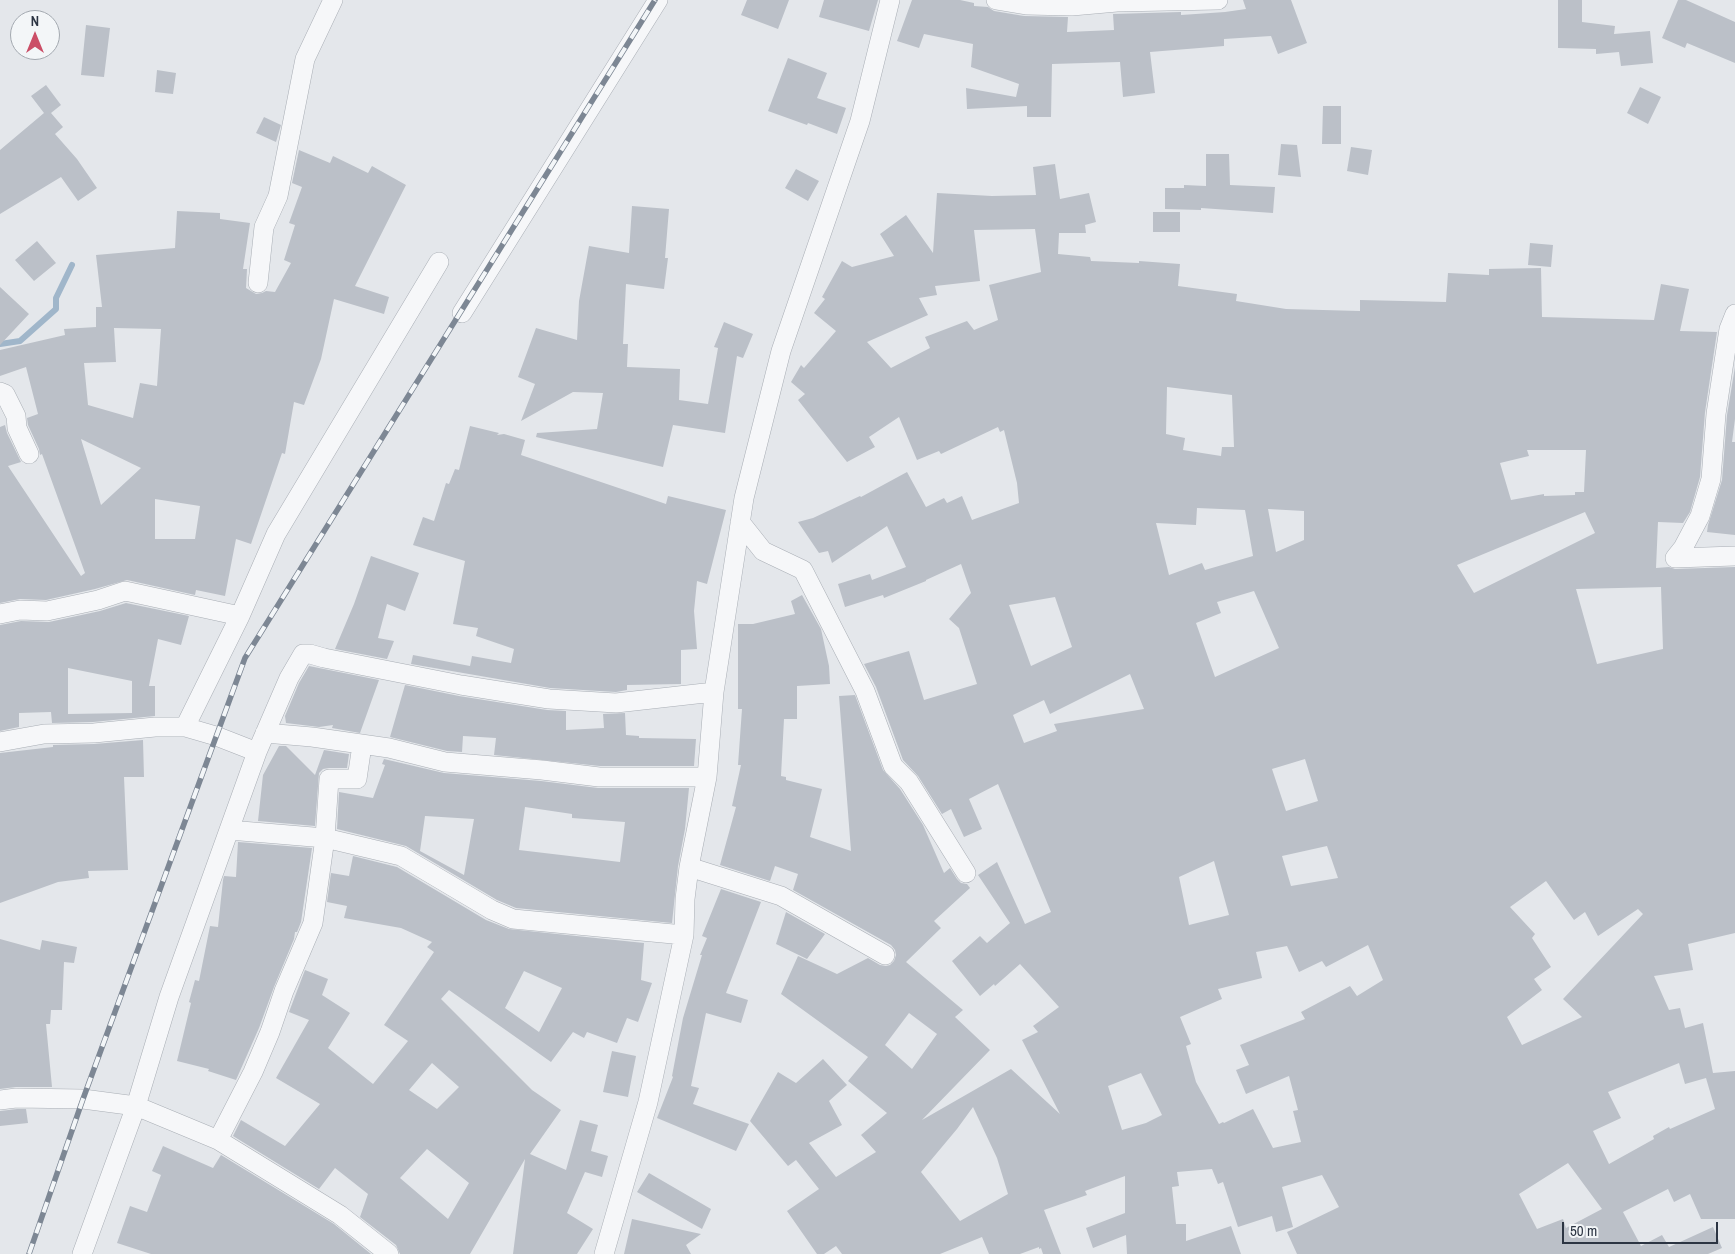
<!DOCTYPE html>
<style>
body{margin:0}
#map{position:relative;width:1735px;height:1254px;overflow:hidden;background:#e4e7eb;font-family:"Archivo Narrow",sans-serif}
canvas{display:block}
.north{position:absolute;left:10px;top:10px;width:50px;height:50px;box-sizing:border-box;background:#f3f6f8;border:1px solid #a3a9b0;border-radius:50%;rotate:0deg;font-size:14px;font-weight:700;line-height:20px;text-align:center;color:#2c3543}
.north::after{content:'';display:block;margin:auto;width:18px;height:22px;background:#cb4e67;clip-path:polygon(50% 0,100% 100%,50% 72%,0 100%)}
.scale{position:absolute;left:1562px;top:1222px;width:156px;height:22px;box-sizing:border-box;border:2px solid #2c3543;border-top:0;padding-left:6px;font-size:15px;line-height:18px;white-space:nowrap;color:#2c3543;-webkit-text-stroke:4px #f3f6f8;paint-order:stroke}
</style>
<div id="map">
<canvas width="1735" height="1254"></canvas>
<div class="north">N</div>
<div class="scale">50 m</div>
</div>
<script>
const c = document.querySelector('canvas').getContext('2d');
c.lineJoin = 'round';
function toPath(rows) {
  const path = new Path2D();
  for (const r of rows) {
    path.moveTo(r[0], r[1]);
    for (let i = 2; i < r.length; i += 2) path.lineTo(r[i], r[i + 1]);
  }
  return path;
}
function trace(path, color, width, dash) {
  c.strokeStyle = color;
  c.lineWidth = width;
  c.lineCap = dash ? 'butt' : 'round';
  c.setLineDash(dash || []);
  c.stroke(path);
}
function fillPath(path, color) {
  c.fillStyle = color;
  c.fill(path, 'evenodd');
}
const stream = toPath([
 [0,344,20,341,56,309,56,298,72,265]
]);
const building = toPath([
 [747,0,789,0,778,29,741,15],
 [824,0,878,0,869,31,819,17],
 [912,0,960,0,974,3,974,6,988,7,994,11,1024,16,1068,17,1067,32,1114,30,1113,14,1181,12,1181,15,1225,12,1246,9,1243,0,1291,0,1307,43,1278,54,1271,36,1224,39,1224,46,1150,52,1155,93,1123,97,1120,62,1052,64,1051,117,1027,117,1027,106,967,109,966,88,1016,97,1019,84,971,67,973,44,924,34,919,48,897,41],
 [1558,0,1582,0,1582,22,1615,26,1614,34,1650,31,1653,63,1621,66,1619,52,1596,54,1596,49,1558,48],
 [1678,0,1686,0,1735,22,1735,63,1687,43,1685,48,1662,38],
 [86,25,110,28,104,77,81,75],
 [788,58,827,73,817,98,846,108,837,134,808,123,807,125,768,111],
 [157,70,176,73,173,94,155,92],
 [46,85,61,105,51,113,63,127,55,134,77,159,97,188,78,201,61,177,0,214,0,150,44,113,31,96],
 [1640,87,1661,97,1648,124,1627,113],
 [1323,106,1341,106,1341,144,1322,144],
 [264,117,281,125,276,142,256,133],
 [1281,144,1297,145,1301,177,1278,175],
 [1351,147,1372,150,1368,175,1347,171],
 [299,150,330,163,333,156,368,173,372,166,406,185,355,286,389,297,384,314,334,299,321,359,304,405,294,402,285,454,282,453,251,544,236,539,225,596,196,590,195,595,127,580,95,589,46,600,20,599,0,603,0,427,5,425,7,433,21,462,8,466,81,576,85,573,42,454,40,455,39,449,28,425,27,418,38,414,26,367,0,376,0,350,65,335,64,329,96,327,96,307,102,307,96,255,175,248,177,211,220,213,220,219,250,223,243,269,247,269,246,288,256,294,262,293,266,291,275,292,291,263,284,260,295,225,289,223,302,187,292,183],
 [114,328,161,329,157,386,140,383,133,418,88,405,84,363,116,362],
 [81,439,141,468,101,505],
 [155,499,200,506,195,539,155,539],
 [1206,154,1229,154,1230,185,1275,187,1273,213,1201,208,1201,210,1165,209,1165,188,1184,188,1184,185,1206,186],
 [1055,164,1060,199,1089,193,1096,222,1085,225,1086,233,1059,233,1058,254,1090,257,1091,261,1139,263,1139,261,1180,264,1178,286,1237,294,1236,301,1286,309,1360,311,1360,300,1446,302,1448,273,1489,275,1489,269,1541,268,1542,317,1654,320,1661,284,1689,289,1680,331,1717,332,1705,412,1700,477,1690,512,1683,523,1658,522,1656,568,1669,567,1675,569,1735,567,1735,933,1688,944,1693,970,1654,976,1669,1010,1680,1008,1685,1028,1703,1023,1713,1073,1735,1071,1735,1219,1701,1219,1690,1194,1674,1202,1668,1189,1623,1212,1641,1246,1662,1235,1669,1247,1713,1227,1722,1248,1708,1254,1297,1254,1287,1232,1339,1207,1322,1175,1282,1187,1293,1227,1276,1232,1272,1216,1238,1227,1223,1182,1218,1184,1212,1169,1177,1172,1179,1186,1172,1187,1176,1224,1186,1224,1186,1241,1231,1226,1241,1254,1127,1254,1126,1235,1093,1248,1086,1228,1125,1213,1125,1176,1085,1191,1087,1195,1044,1210,1061,1254,1043,1254,1041,1248,1039,1249,1039,1247,1020,1254,989,1254,982,1237,940,1254,842,1254,836,1246,824,1254,817,1254,787,1211,819,1189,796,1160,788,1166,750,1121,778,1072,796,1083,823,1059,847,1085,829,1101,842,1125,809,1143,836,1177,876,1152,861,1135,887,1113,848,1081,868,1057,781,994,798,956,837,974,868,958,880,965,886,966,890,965,894,961,896,955,895,950,891,945,793,890,798,874,775,866,770,881,720,865,736,807,732,806,741,765,738,765,742,709,738,709,738,624,753,624,795,614,791,601,802,595,821,629,829,666,830,684,797,686,797,719,784,719,781,776,786,777,786,780,822,789,810,837,851,851,839,696,855,695,883,770,900,789,923,825,944,873,950,868,957,879,961,883,967,884,970,888,934,921,941,928,906,962,963,1010,955,1017,990,1050,922,1120,1011,1069,1060,1114,1022,1040,1038,1032,1033,1026,1059,1007,1020,964,995,986,994,984,980,996,952,961,980,936,987,943,1010,923,978,875,997,862,1025,924,1051,912,998,784,969,799,982,829,964,837,951,809,942,814,918,776,903,760,876,687,864,664,909,651,924,700,977,684,959,628,949,619,971,593,961,564,926,580,926,581,884,598,883,595,845,607,838,584,870,574,872,580,906,567,887,526,832,563,828,551,819,553,798,522,813,518,860,496,861,497,907,472,926,507,944,498,947,503,962,496,972,520,1019,503,1017,483,1004,430,1000,432,998,427,941,454,939,451,917,460,899,417,869,437,875,447,847,462,798,400,805,394,791,382,801,365,804,368,836,331,814,313,825,299,822,297,842,261,852,267,894,256,880,234,906,215,933,253,937,193,992,196,1036,195,1033,167],
 [1035,229,1041,272,989,285,998,320,974,330,967,321,925,337,930,348,891,368,867,342,928,315,919,298,937,295,935,286,980,281,974,230],
 [1167,387,1232,395,1234,447,1222,447,1221,456,1183,450,1185,438,1166,434],
 [1527,450,1586,450,1584,492,1575,492,1575,495,1544,496,1544,494,1511,500,1500,463,1529,456],
 [1197,508,1245,510,1253,556,1205,570,1202,563,1169,575,1156,523,1196,525],
 [1268,509,1304,511,1304,540,1276,552],
 [1585,512,1595,533,1474,593,1457,565],
 [1661,587,1663,649,1597,664,1576,589],
 [1254,591,1279,648,1215,677,1196,623,1221,613,1217,602],
 [1055,597,1072,647,1031,666,1009,605],
 [1130,674,1144,709,1054,724,1057,731,1024,743,1013,715,1044,700,1050,714],
 [1305,759,1318,801,1286,811,1272,769],
 [1327,846,1338,878,1291,886,1282,856],
 [1214,861,1229,915,1189,925,1179,877],
 [1546,881,1574,920,1585,912,1598,936,1638,909,1643,914,1563,999,1582,1017,1522,1045,1507,1017,1542,990,1534,979,1551,967,1532,938,1535,934,1510,907],
 [1368,945,1383,980,1357,996,1350,986,1301,1012,1305,1019,1240,1045,1249,1065,1236,1070,1246,1094,1289,1076,1298,1110,1293,1111,1301,1142,1273,1148,1253,1109,1224,1123,1223,1122,1219,1124,1196,1082,1186,1046,1191,1044,1180,1017,1222,999,1218,989,1262,978,1256,952,1287,946,1299,972,1322,961,1326,967],
 [909,1013,937,1034,912,1069,885,1045],
 [1679,1063,1685,1084,1706,1078,1715,1109,1670,1129,1669,1127,1653,1136,1654,1139,1609,1164,1593,1131,1621,1118,1608,1092],
 [1141,1073,1162,1115,1146,1123,1122,1130,1108,1086],
 [973,1107,997,1158,1008,1194,960,1221,921,1172,957,1129],
 [1568,1163,1602,1209,1566,1228,1563,1219,1537,1229,1519,1194],
 [796,169,819,181,808,201,785,188],
 [632,206,669,209,665,258,668,258,664,289,626,284,623,344,628,344,627,367,680,369,679,400,708,404,718,348,714,347,724,322,753,334,743,358,737,356,725,433,673,425,663,467,536,437,537,433,597,429,603,393,573,392,521,421,535,384,518,377,536,328,577,340,579,301,589,246,629,253],
 [1153,212,1180,212,1180,232,1153,232],
 [37,241,56,263,34,281,15,260],
 [1530,243,1553,245,1551,267,1528,265],
 [0,287,29,314,0,345],
 [1735,367,1735,419,1732,442,1735,442,1735,535,1707,532,1708,525,1722,480,1727,415],
 [470,426,499,433,497,435,504,434,525,440,521,455,666,504,668,496,726,510,707,584,697,581,694,611,697,649,681,650,681,684,627,685,627,690,616,692,550,688,411,664,413,655,470,666,472,656,511,663,514,649,476,636,478,628,453,624,465,561,413,545,423,517,434,521,446,483,449,484,455,469,459,470],
 [371,556,419,573,405,611,387,604,378,638,394,641,387,659,335,649,354,604],
 [126,603,189,616,181,645,158,639,149,686,155,686,155,716,93,722,52,723,51,712,19,713,19,727,0,731,0,625,21,621,49,622,100,611],
 [68,668,132,681,132,713,68,714],
 [309,666,379,680,360,733,332,728,333,725,319,727,286,723,285,716,299,683],
 [405,685,459,696,547,710,566,711,566,730,604,728,603,714,625,713,626,735,639,736,639,738,696,739,694,766,600,766,494,755,496,738,463,736,462,752,447,751,390,737],
 [143,740,144,777,124,777,128,870,88,871,89,878,58,882,0,903,0,753,53,747,53,745,94,744],
 [279,746,286,746,315,775,324,750,349,754,347,768,329,768,323,769,319,773,315,826,258,821,263,775],
 [384,759,444,773,541,781,598,788,689,788,685,829,678,866,672,923,516,908,497,900,406,846,337,829,339,792,373,798,385,765,382,764],
 [525,807,572,814,572,818,625,822,620,862,519,850],
 [425,816,474,819,464,875,420,851],
 [238,842,312,848,301,922,297,932,295,932,294,939,274,987,259,1028,236,1080,208,1071,209,1069,177,1061,191,1003,189,1002,195,980,199,981,210,926,218,927,223,880,224,876,236,877],
 [353,856,397,867,486,920,509,929,644,943,641,980,652,983,638,1022,627,1018,617,1043,587,1032,584,1038,573,1032,551,1062,449,990,441,999,532,1090,561,1110,530,1154,566,1170,580,1120,598,1125,591,1151,608,1156,602,1177,585,1172,567,1213,593,1229,577,1254,513,1254,525,1159,470,1254,400,1254,396,1245,360,1217,368,1194,335,1168,319,1189,233,1136,241,1120,285,1146,320,1104,276,1078,309,1020,289,1012,305,970,328,979,322,995,350,1013,328,1048,373,1084,408,1041,384,1025,434,952,427,947,432,942,401,928,344,918,347,906,327,902,331,873,349,876],
 [524,971,562,988,539,1032,505,1008],
 [432,1063,459,1087,437,1109,409,1090],
 [427,1149,469,1183,448,1219,400,1178],
 [721,889,761,902,726,993,748,1000,741,1023,706,1013,691,1086,699,1088,693,1104,749,1124,736,1151,657,1118,673,1077,672,1076,683,1018,702,955,700,955,707,938,702,936],
 [786,912,825,934,807,959,776,944],
 [0,939,40,950,42,940,77,947,74,963,64,962,62,1010,51,1010,50,1024,46,1024,52,1087,16,1087,0,1089],
 [612,1051,636,1056,628,1097,603,1092],
 [17,1109,26,1109,28,1123,0,1126,0,1111],
 [163,1146,213,1168,221,1155,334,1224,371,1254,151,1254,117,1243,130,1206,147,1212,161,1175,152,1171],
 [649,1173,711,1209,702,1229,637,1192],
 [632,1219,701,1234,686,1245,691,1254,624,1254]
]);
const street = toPath([
 [996,0,1026,5,1072,6,1117,2,1218,0],
 [258,283,264,227,278,196,305,59,333,0],
 [462,313,658,0],
 [0,392,5,394,16,416,17,428,29,454],
 [740,522,763,551,803,570,865,691,893,766,909,782,966,873],
 [1675,558,1683,548,1700,516,1711,479,1716,414,1729,329,1735,314],
 [1675,558,1735,556],
 [0,614,20,610,47,611,98,600,125,591,240,616],
 [185,727,240,616,276,534,439,262],
 [265,733,312,737,389,748,445,762,542,770,599,777,707,777],
 [0,742,44,734,94,733,155,727,185,727,216,736,257,752],
 [229,830,325,838,401,856,492,910,513,919,684,935],
 [689,867,781,896,885,955],
 [0,1100,16,1098,83,1099,136,1106,218,1140,340,1215,389,1254],
 [218,1140,253,1072,270,1032,284,991,313,923,325,838,329,779,357,779,362,745],
 [82,1254,136,1106,169,997,257,752,289,678,303,654,310,654,324,658,461,685,549,699,616,703,714,692],
 [604,1254,648,1102,684,935,685,899,689,867,707,777,714,692,744,498,781,351,860,121,890,0]
]);
const rail = toPath([
 [29,1254,83,1099,245,658,655,0]
]);
trace(stream, '#a0b6ca', 6);
fillPath(building, '#bbc0c8');
trace(street, '#a9aeb5', 20);
trace(street, '#f6f7f9', 19);
trace(rail, '#7d8794', 5.5);
trace(rail, '#f3f6f8', 4, [11]);
</script>
